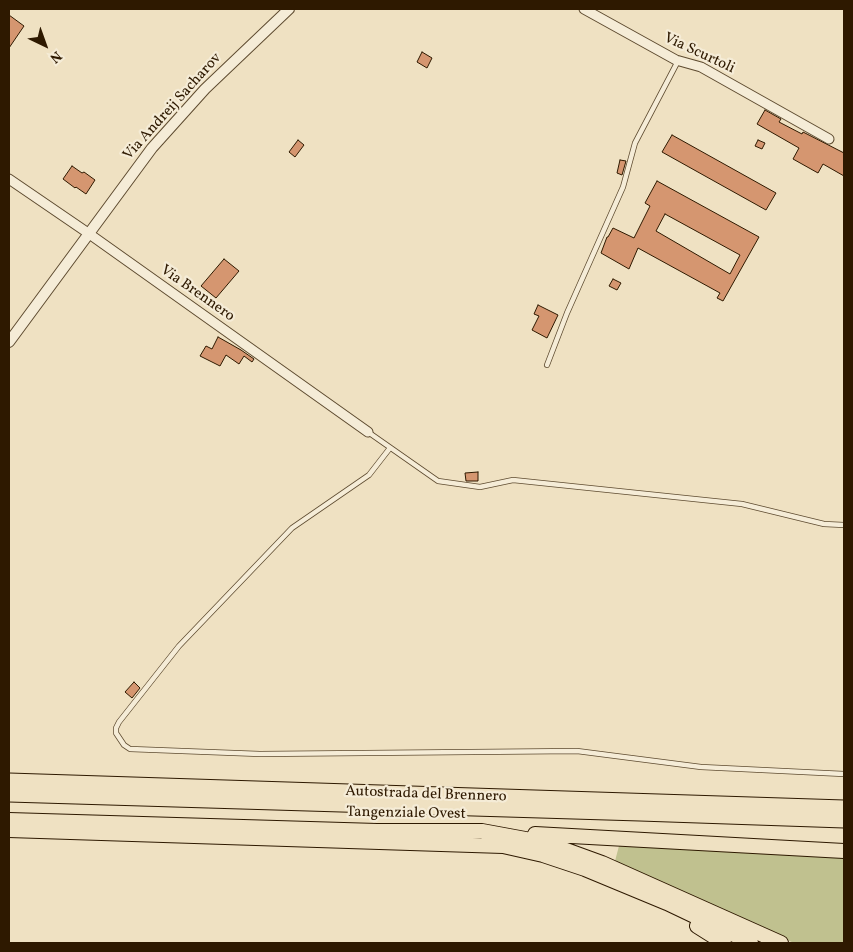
<!DOCTYPE html>
<style>
body{margin:0}
#map{position:relative;width:853px;height:952px;overflow:hidden;background:#efe1c2;font-family:Vollkorn,serif}
canvas{display:block}
.frame{position:absolute;inset:0;border:10px solid #2e1900;pointer-events:none}
.north{position:absolute;left:20px;top:20px;width:50px;height:50px;-webkit-text-stroke:4px #f5ecd7;paint-order:stroke;rotate:138deg;font-size:14px;font-weight:700;line-height:20px;text-align:center;color:#2e1900}
.north::after{content:'';display:block;margin:auto;width:18px;height:22px;background:#2e1900;clip-path:polygon(50% 0,100% 100%,50% 72%,0 100%)}
</style>
<div id="map">
<canvas width="853" height="952"></canvas>
<div class="frame"></div>
<div class="north">N</div>
</div>
<script>
const c = document.querySelector('canvas').getContext('2d');
c.lineJoin = 'round';
function fillPath(path, color) {
  c.fillStyle = color;
  c.fill(path, 'evenodd');
}
function toPath(rows) {
  const path = new Path2D();
  for (const r of rows) {
    path.moveTo(r[0], r[1]);
    for (let i = 2; i < r.length; i += 2) path.lineTo(r[i], r[i + 1]);
  }
  return path;
}
function trace(path, color, width, dash) {
  c.strokeStyle = color;
  c.lineWidth = width;
  c.lineCap = dash ? 'butt' : 'round';
  c.setLineDash(dash || []);
  c.stroke(path);
}
function write(font, color, halo, rows, align = 'center') {
  c.font = font + ' Vollkorn,serif';
  c.lineWidth = 4.5;
  c.setLineDash([]);
  c.textBaseline = 'middle';
  c.strokeStyle = halo;
  c.fillStyle = color;
  for (const [text, x, y, turn = 0] of rows) {
    c.save();
    c.translate(x, y);
    c.rotate((+turn || 0) * Math.PI / 180);
    c.textAlign = isNaN(turn) ? turn : align;
    if (halo) c.strokeText(text, 0, 0);
    c.fillText(text, 0, 0);
    c.restore();
  }
}
const green = toPath([
 [619,846,844,857,844,943,794,943,615,861]
]);
const building = toPath([
 [9,15,24,26,9,48,9,15],
 [422,52,432,58,427,68,417,62,422,52],
 [765,110,781,119,779,122,802,134,803,132,844,153,844,176,823,164,818,173,793,159,799,148,757,124,765,110],
 [672,135,776,193,766,210,662,152,672,135],
 [298,140,304,145,295,157,289,152,298,140],
 [758,140,765,143,762,149,755,146,758,140],
 [620,160,626,161,622,175,617,173,620,160],
 [72,166,82,173,84,172,95,180,86,194,76,187,75,188,63,179,72,166],
 [657,181,759,237,723,301,717,298,720,293,638,248,629,269,601,253,607,237,608,237,613,228,634,238,650,206,645,203,657,181],
 [665,214,740,255,730,274,656,231,665,214],
 [224,259,239,271,216,298,201,286,224,259],
 [613,279,621,283,617,290,609,286,613,279],
 [538,305,558,315,547,338,532,330,539,316,534,314,538,305],
 [218,337,241,350,254,359,252,362,244,356,239,364,226,355,220,366,200,356,206,346,212,349,218,337],
 [478,472,478,481,466,481,465,473,478,472],
 [134,682,140,688,132,698,125,692,134,682]
]);
const service = toPath([
 [547,365,567,313,623,187,635,143,678,61],
 [368,432,438,481,480,487,513,480,742,504,824,524,844,525],
 [390,448,369,475,292,528,179,646,119,722,116,728,116,733,124,745,130,749,260,754,577,751,701,767,844,774]
]);
const minor = toPath([
 [584,9,676,60,701,67,829,139],
 [9,179,88,233,368,432]
]);
const tertiary = toPath([
 [9,342,152,148,205,89,289,9]
]);
const trunk = toPath([
 [9,820,377,831,482,831,547,843,602,863,781,943],
 [9,830,503,846,543,855,585,869,667,903,751,943],
 [535,834,844,851],
 [697,926,724,943]
]);
const motorway = toPath([
 [9,781,844,808],
 [9,794,640,813,844,820]
]);
const streetNames = [
 ["Via Scurtoli",699,54,25],
 ["Via Andreij Sacharov",173,107,-48],
 ["Via Brennero",197,294,35],
 ["Autostrada del Brennero",426,795,2],
 ["Tangenziale Ovest",406,814,1]
];
fillPath(green, '#c0c18f');
fillPath(building, '#d59670');
trace(building, '#2e1900', 1);
trace(service, '#5e4b30', 6);
trace(minor, '#5e4b30', 11);
trace(tertiary, '#5e4b30', 12);
trace(trunk, '#2e1900', 16);
trace(motorway, '#2e1900', 17);
trace(service, '#f5ecd7', 4.5);
trace(minor, '#f5ecd7', 9);
trace(tertiary, '#f5ecd7', 10);
trace(trunk, '#efe1c2', 14);
trace(motorway, '#efe1c2', 15);
write('15px', '#2e1900', '#f5ecd7', streetNames);
</script>
